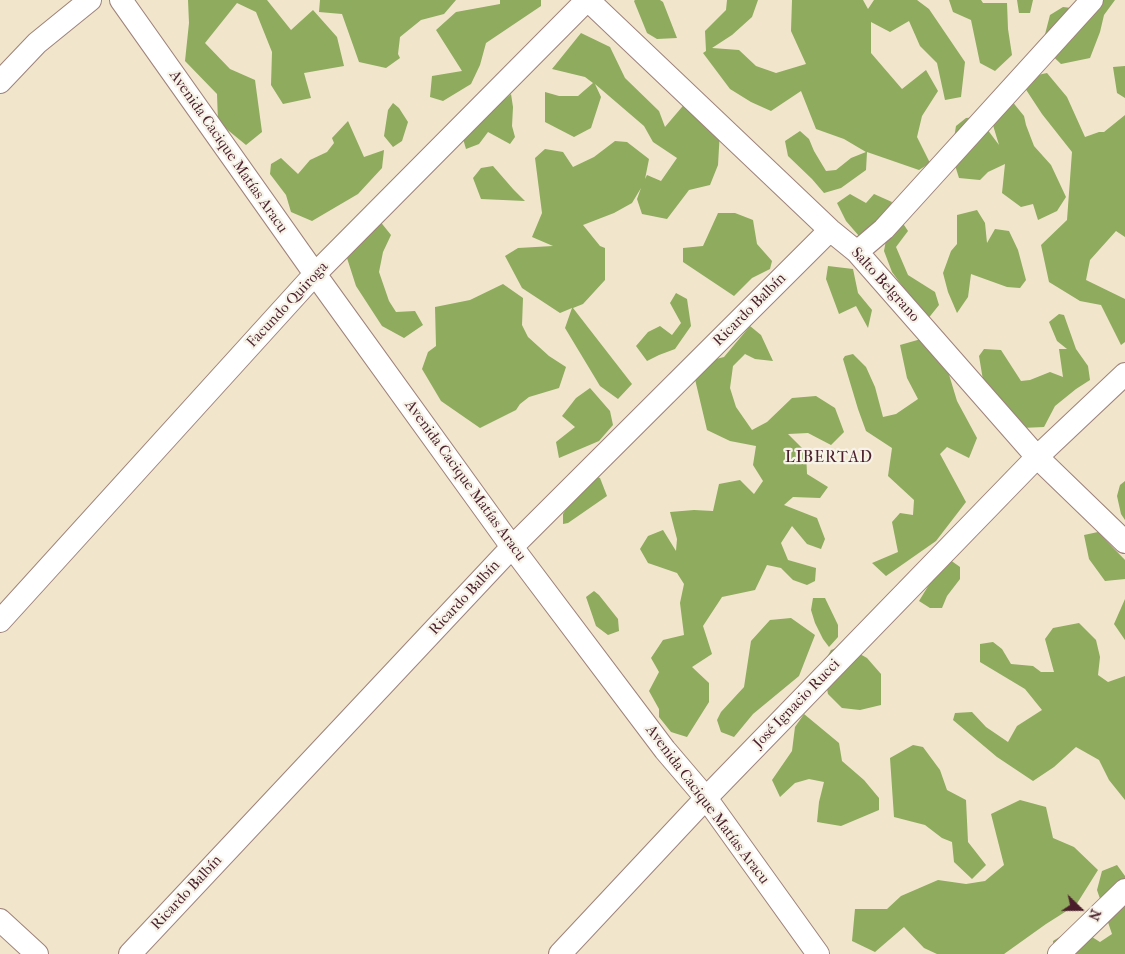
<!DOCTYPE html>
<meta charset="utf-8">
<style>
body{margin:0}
#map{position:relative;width:1125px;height:954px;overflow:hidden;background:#f1e5cb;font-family:"IM FELL French Canon",serif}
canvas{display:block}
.north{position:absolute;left:1055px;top:884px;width:50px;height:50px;-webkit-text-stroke:4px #f7f3e8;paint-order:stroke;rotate:112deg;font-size:14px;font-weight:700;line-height:20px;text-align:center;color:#4a1f2b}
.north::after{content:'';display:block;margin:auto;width:18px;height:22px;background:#4a1f2b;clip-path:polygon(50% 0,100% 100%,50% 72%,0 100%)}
</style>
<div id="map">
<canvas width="1125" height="954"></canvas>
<div class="north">N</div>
</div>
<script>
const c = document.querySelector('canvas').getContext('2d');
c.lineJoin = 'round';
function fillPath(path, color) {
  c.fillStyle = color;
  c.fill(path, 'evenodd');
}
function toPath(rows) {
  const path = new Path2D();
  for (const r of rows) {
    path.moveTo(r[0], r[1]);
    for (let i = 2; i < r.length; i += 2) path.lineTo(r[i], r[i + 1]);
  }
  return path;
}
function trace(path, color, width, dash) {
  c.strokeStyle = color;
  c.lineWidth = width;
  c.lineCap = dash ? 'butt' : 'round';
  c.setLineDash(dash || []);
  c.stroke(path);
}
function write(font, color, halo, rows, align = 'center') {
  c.font = font + ' "IM FELL French Canon",serif';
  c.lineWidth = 4.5;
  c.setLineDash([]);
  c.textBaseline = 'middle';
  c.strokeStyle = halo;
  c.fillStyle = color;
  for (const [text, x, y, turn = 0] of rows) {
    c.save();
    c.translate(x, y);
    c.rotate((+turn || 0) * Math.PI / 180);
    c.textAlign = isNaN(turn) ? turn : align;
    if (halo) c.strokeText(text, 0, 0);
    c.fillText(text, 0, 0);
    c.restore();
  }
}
const forest = toPath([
 [188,0,267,0,291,30,313,10,337,37,344,66,304,73,311,98,283,104,271,85,272,52,256,12,237,3,205,43,230,69,255,80,262,132,246,145,218,122,217,94,185,61,189,23],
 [320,0,456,0,444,14,421,20,400,37,398,54,400,58,386,68,359,62,342,14,319,12],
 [500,0,541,0,541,6,486,43,480,65,471,84,443,101,430,97,432,76,462,71,436,30,456,12,500,4],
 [635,0,660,0,663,2,677,38,657,39,647,33,634,1],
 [727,0,758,0,752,17,732,35,712,48,739,50,756,66,776,73,806,64,791,31,792,0,863,0,868,9,874,0,917,0,929,9,965,62,961,97,945,100,937,63,920,46,909,21,890,32,871,22,871,53,902,89,926,70,938,91,922,116,917,137,930,163,919,170,867,152,866,170,841,188,824,193,812,179,788,156,785,141,800,131,809,139,814,151,826,171,836,170,851,158,866,152,844,139,816,129,801,91,771,111,751,102,730,89,703,53,706,51,705,31,726,10],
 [949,0,981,0,983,3,1007,3,1008,29,1012,55,995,71,980,63,971,20,953,12],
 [1017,0,1033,0,1030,13,1019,13],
 [1081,0,1115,0,1104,15,1100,32,1090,58,1061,64,1042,46,1050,15,1063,7,1080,9],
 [581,33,610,47,625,78,659,111,665,127,693,94,721,113,718,165,710,185,689,190,667,219,642,214,637,199,641,188,632,203,614,213,583,225,600,246,605,248,605,280,583,304,573,308,632,384,618,399,600,386,565,328,572,308,560,313,522,288,505,256,518,248,553,246,532,237,542,213,535,158,545,149,563,152,573,167,594,157,615,141,627,142,649,159,645,179,647,175,661,181,677,158,653,142,644,126,595,84,601,97,591,128,574,137,545,122,545,92,559,96,578,96,593,83,585,77,552,69],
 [1125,66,1125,98,1117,93,1113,67],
 [1047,73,1067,97,1085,137,1099,132,1104,132,1125,115,1125,237,1116,231,1090,260,1086,280,1125,299,1125,342,1121,345,1101,305,1080,301,1049,282,1041,245,1067,220,1072,152,1042,114,1019,79],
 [1002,89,1024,116,1026,125,1034,146,1051,165,1066,197,1057,211,1038,220,1033,204,1021,207,1002,193,1005,164,988,172,980,180,959,178,954,162,953,144,956,126,966,118,978,117,999,145,989,112],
 [511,94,513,107,512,126,515,137,510,144,488,132,479,144,466,149,461,132,492,110],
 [393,103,399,108,408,122,402,141,393,147,384,136,388,110],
 [348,121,364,157,384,150,382,168,358,194,312,221,291,212,286,195,270,174,271,164,281,158,298,174,310,160,327,152,334,143,332,138],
 [493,166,513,189,525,201,481,199,473,178,481,168],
 [850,194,866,203,874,194,892,202,884,229,859,236,846,221,837,203],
 [977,210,985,223,987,243,995,229,1009,231,1018,250,1026,280,1020,288,1007,287,971,274,968,297,957,313,948,292,943,273,951,251,957,244,957,215],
 [718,213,735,213,753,220,757,244,772,261,770,269,752,278,734,296,683,262,683,248,703,246],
 [900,219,908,231,896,247,908,275,935,292,939,305,927,320,892,272,884,251,889,223],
 [379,220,391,235,383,252,379,272,389,301,396,312,415,311,423,325,404,338,382,326,356,286,347,258,355,233],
 [828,266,853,269,858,293,872,310,868,328,856,306,839,314,826,279],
 [503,284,523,298,522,325,528,337,549,356,566,367,559,388,529,397,520,404,516,410,480,428,441,401,422,369,428,352,436,346,435,307,470,300],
 [676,293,687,299,691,326,675,349,659,355,647,361,636,346,648,332,660,326,672,335,681,323,670,303],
 [1059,314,1064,315,1076,349,1088,366,1090,380,1076,389,1055,406,1044,427,1021,428,984,386,979,356,984,349,1001,350,1021,381,1030,380,1050,372,1063,377,1059,349,1067,349,1057,341,1049,322],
 [750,326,761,335,773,361,755,359,745,354,733,366,730,388,736,407,752,430,767,422,792,398,816,396,835,408,844,432,831,445,808,433,788,434,806,452,807,474,828,487,820,498,793,497,784,505,817,518,825,539,821,549,807,544,792,526,781,543,788,560,816,568,815,581,807,585,793,580,781,568,767,565,755,590,722,597,703,626,712,654,692,667,709,683,709,702,687,737,671,732,659,717,659,709,649,691,659,672,651,658,663,640,684,635,680,603,684,584,677,573,648,563,640,549,648,536,663,530,676,551,677,539,670,512,694,510,713,511,719,484,740,480,754,494,763,481,753,465,756,446,730,441,707,430,694,375,700,363,724,357],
 [928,337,944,358,957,401,977,438,969,458,947,447,940,454,966,502,936,541,886,576,872,563,898,552,892,522,900,513,913,515,914,500,888,476,892,448,866,431,858,409,843,359,845,356,853,354,866,367,875,387,883,417,896,414,918,399,907,378,900,345],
 [590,388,610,411,613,425,599,441,559,458,556,442,575,427,562,416,576,398],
 [589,474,600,478,607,496,568,523,563,524,563,514],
 [1125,481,1125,520,1121,514,1117,496,1120,485],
 [1098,532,1125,560,1125,579,1105,581,1089,559,1084,535],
 [946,557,960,567,960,579,947,596,942,608,930,608,919,601],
 [594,591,599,595,618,619,619,631,608,635,596,626,586,597],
 [813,598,825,598,838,625,838,637,829,647,823,639,815,623,811,610],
 [1125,599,1125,640,1114,624],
 [791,618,815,635,799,676,753,714,734,737,721,732,717,720,721,712,744,687,751,641,770,620],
 [1079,623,1096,640,1100,657,1098,675,1108,682,1125,676,1125,800,1109,780,1099,760,1076,747,1054,767,1033,781,997,757,953,720,955,713,972,712,986,727,1008,742,1017,726,1042,710,1025,689,980,662,980,644,993,642,1002,649,1011,664,1033,666,1041,672,1054,672,1045,639,1053,628],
 [844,645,867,658,881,674,881,705,860,710,842,708,828,694,822,666,831,650],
 [804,714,839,743,842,761,864,780,879,798,879,810,841,826,817,822,819,802,824,782,809,779,795,783,780,797,772,780,792,751,795,727],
 [913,745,923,747,940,770,947,790,966,800,968,842,986,865,972,879,954,862,952,842,942,838,925,825,894,817,890,758],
 [1020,800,1046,807,1053,838,1074,847,1098,870,1076,905,1046,924,1004,954,937,954,924,948,904,927,875,952,852,941,855,909,887,909,901,896,938,880,966,884,985,881,1004,865,991,814],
 [1117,865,1125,876,1125,954,1054,954,1053,941,1076,927,1100,942,1112,934,1097,890,1102,871]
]);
const minor = toPath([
 [121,0,315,274,512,547,665,750,706,798,818,954],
 [588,0,830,230,857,252,1037,457,1125,542],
 [0,82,37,43,90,0],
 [857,252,884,229,1092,0],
 [0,621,315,274,587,0],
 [0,920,37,954],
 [130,954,512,547,830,230],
 [560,954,706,798,1037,457,1125,374],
 [1059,954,1125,890]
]);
const streetNames = [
 ["Avenida Cacique Matías Aracu",228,152,55],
 ["Salto Belgrano",885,285,48],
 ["Facundo Quiroga",288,305,-47],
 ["Ricardo Balbín",750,310,-45],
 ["Avenida Cacique Matías Aracu",465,481,54],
 ["Ricardo Balbín",465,598,-47],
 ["José Ignacio Rucci",797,704,-46],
 ["Avenida Cacique Matías Aracu",707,805,53],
 ["Ricardo Balbín",187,893,-47]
];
const neighbourhoodNames = [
 ["LIBERTAD",829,458]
];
fillPath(forest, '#8eab5e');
trace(minor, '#9e827b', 24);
trace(minor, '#fff', 22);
write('15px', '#4a1f2b', '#f7f3e8', streetNames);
c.letterSpacing = '1px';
write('16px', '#4a1f2b', '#f7f3e8', neighbourhoodNames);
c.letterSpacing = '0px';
</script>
